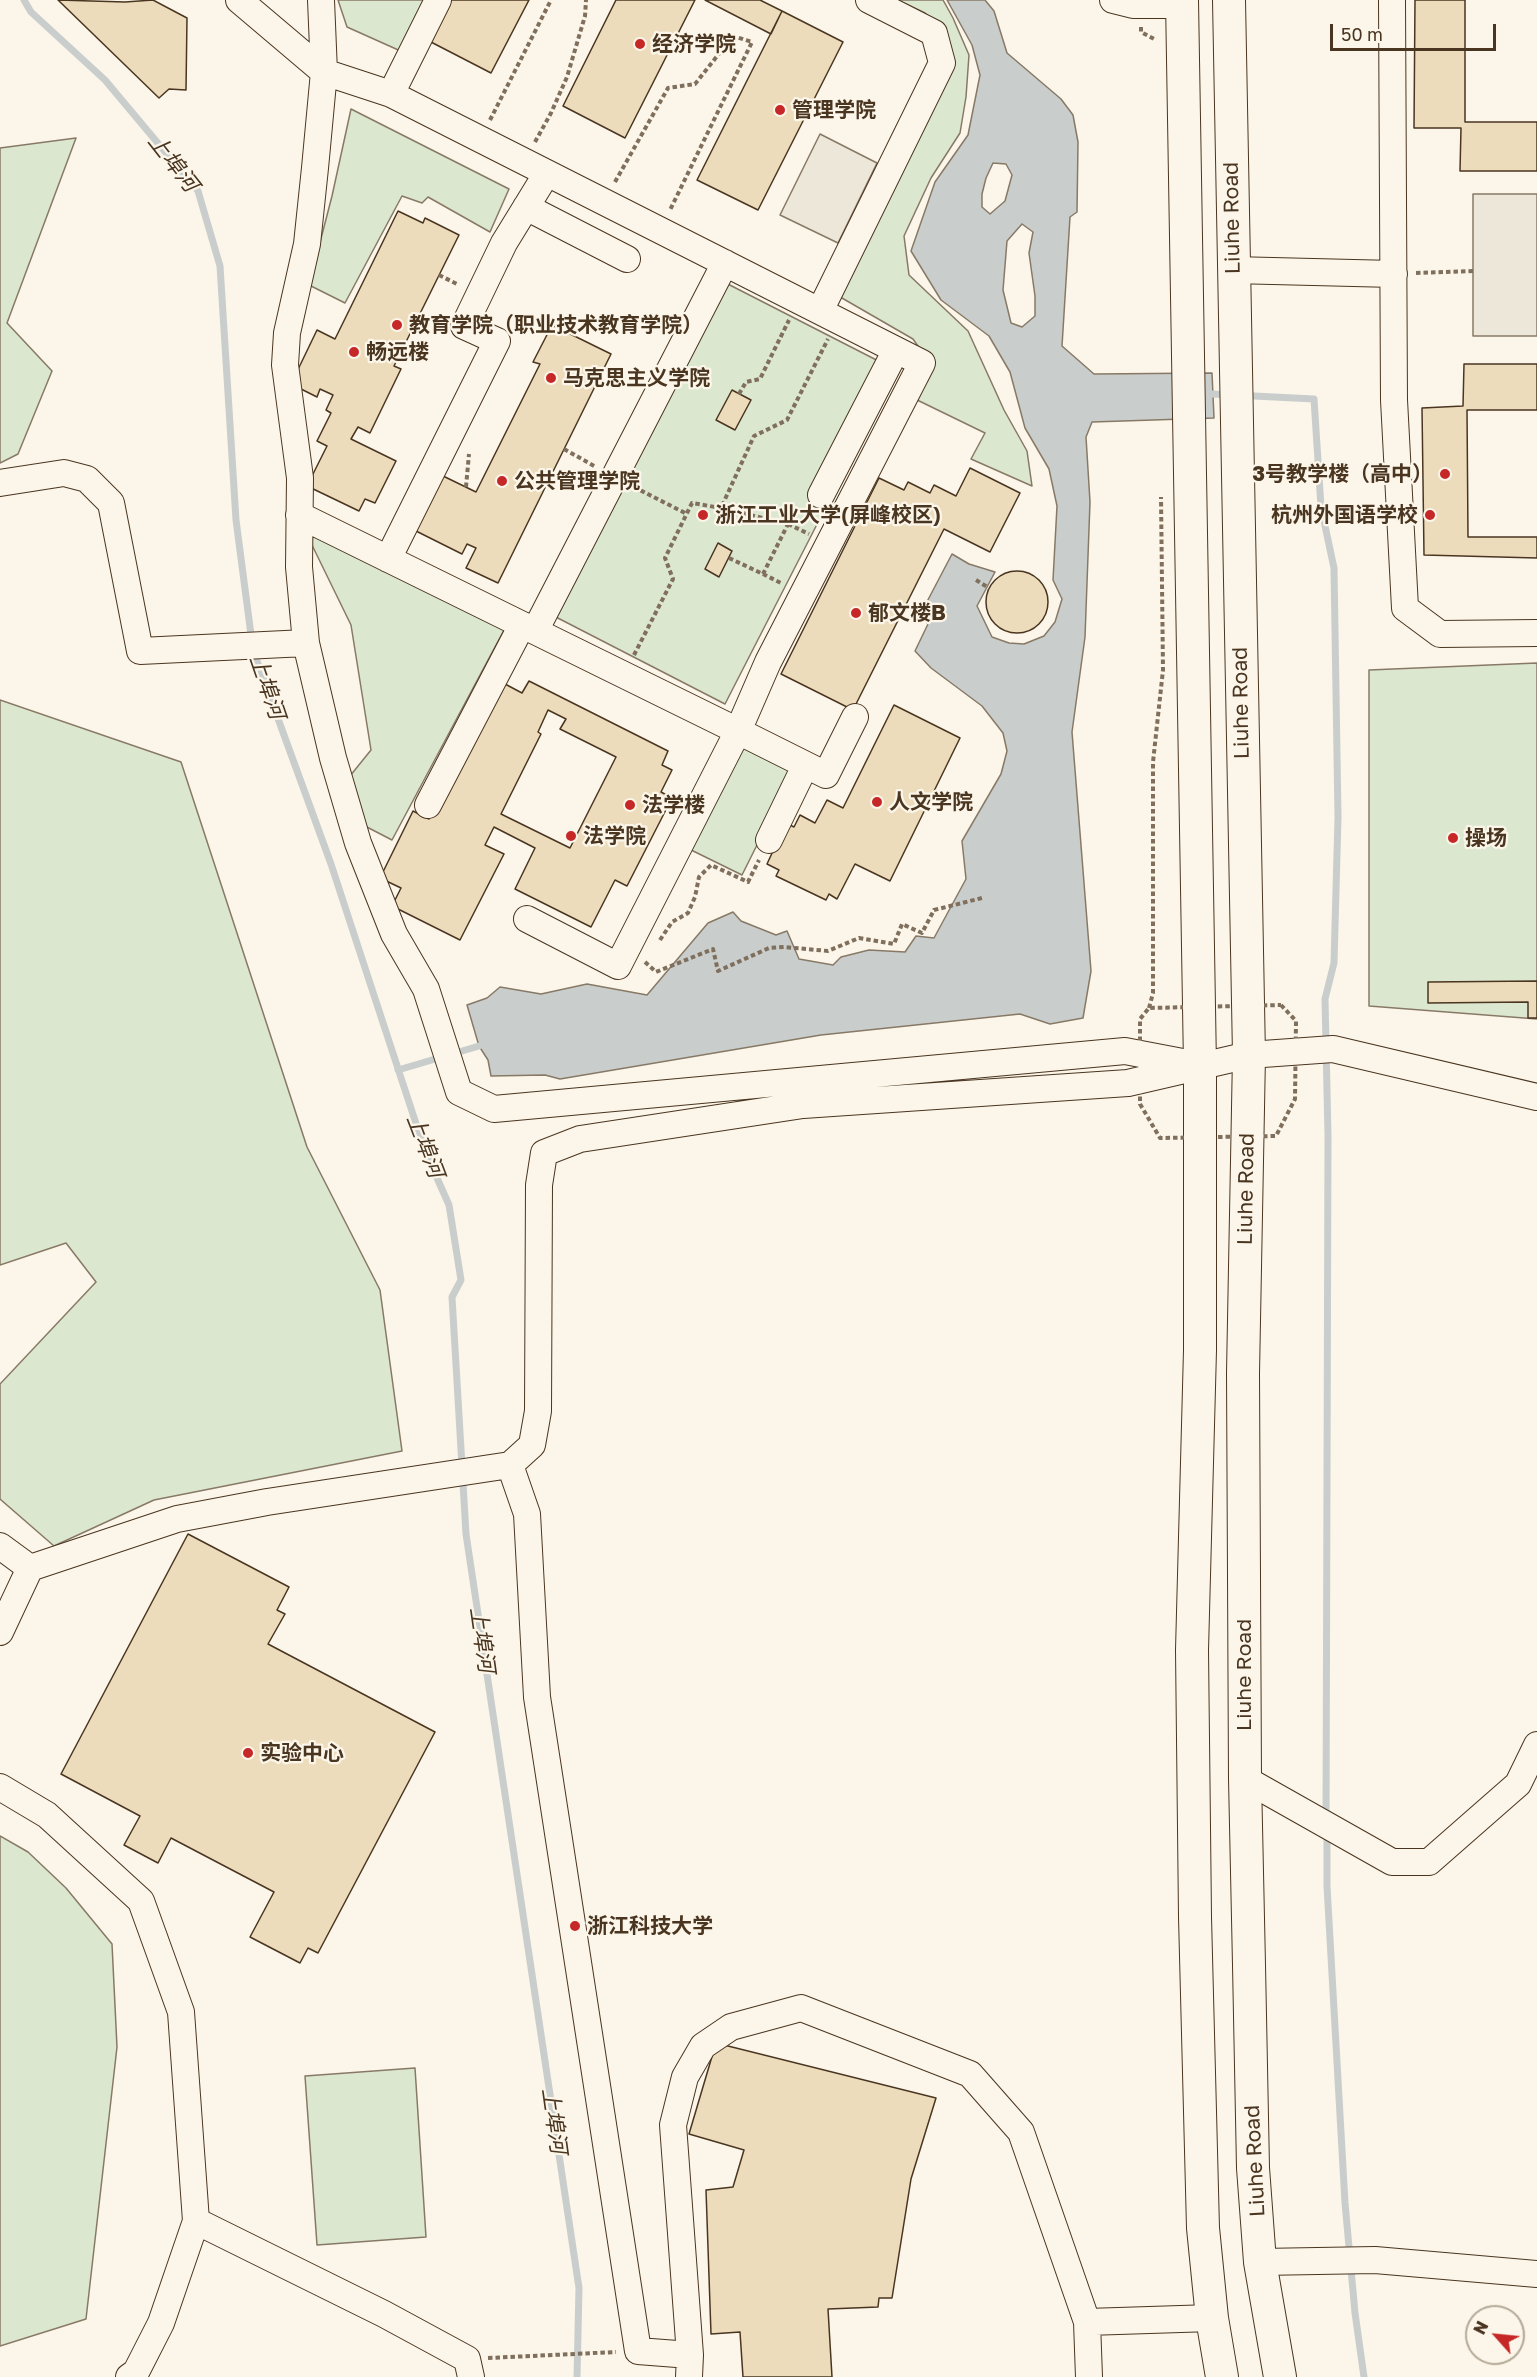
<!DOCTYPE html>
<meta charset="utf-8">
<style>
body{margin:0}
#map{position:relative;width:1537px;height:2377px;overflow:hidden;background:#fbf6e9;font-family:"Golos Text",sans-serif}
canvas{display:block}
.north{position:absolute;left:1465px;top:2305px;width:60px;height:60px;box-sizing:border-box;background:#fbf6e9;border:2px solid #b4a999;border-radius:50%;rotate:297deg;font-size:16px;font-weight:700;line-height:24px;text-align:center;color:#4a3520}
.north::after{content:'';display:block;margin:auto;width:21px;height:27px;background:#c62828;clip-path:polygon(50% 0,100% 100%,50% 72%,0 100%)}
.scale{position:absolute;left:1330px;top:24px;width:166px;height:27px;box-sizing:border-box;border:3px solid #4a3520;border-top:0;padding-left:8px;font-size:18px;line-height:21px;white-space:nowrap;color:#4a3520;-webkit-text-stroke:4px #fbf6e9;paint-order:stroke}
</style>
<div id="map">
<canvas width="1537" height="2377"></canvas>
<div class="north">N</div>
<div class="scale">50 m</div>
</div>
<script>
const c = document.querySelector('canvas').getContext('2d');
c.lineJoin = 'round';
function fillPath(path, color) {
  c.fillStyle = color;
  c.fill(path, 'evenodd');
}
function toPath(rows) {
  const path = new Path2D();
  for (const r of rows) {
    if (r.length === 3) {
      path.moveTo(r[0] + r[2], r[1]);
      path.arc(r[0], r[1], r[2], 0, 2 * Math.PI);
      continue;
    }
    path.moveTo(r[0], r[1]);
    for (let i = 2; i < r.length; i += 2) path.lineTo(r[i], r[i + 1]);
  }
  return path;
}
function trace(path, color, width, dash) {
  c.strokeStyle = color;
  c.lineWidth = width;
  c.lineCap = dash ? 'butt' : 'round';
  c.setLineDash(dash || []);
  c.stroke(path);
}
function write(font, color, halo, rows, align = 'center') {
  c.font = font + ' "Golos Text","Noto Sans SC",sans-serif';
  c.lineWidth = 4.5;
  c.setLineDash([]);
  c.textBaseline = 'middle';
  c.strokeStyle = halo;
  c.fillStyle = color;
  for (const [text, x, y, turn = 0] of rows) {
    c.save();
    c.translate(x, y);
    c.rotate((+turn || 0) * Math.PI / 180);
    c.textAlign = isNaN(turn) ? turn : align;
    if (halo) c.strokeText(text, 0, 0);
    c.fillText(text, 0, 0);
    c.restore();
  }
}
const green = toPath([
 [338,0,430,0,405,53,347,27,338,0],
 [898,0,943,0,953,18,969,55,966,97,960,133,931,178,904,236,909,275,968,331,1004,410,1027,451,1032,486,971,459,985,433,911,397,929,362,913,339,835,294,944,29,925,13,898,0],
 [351,109,509,189,490,232,428,197,422,203,402,196,345,303,309,285,332,196,351,109],
 [76,138,7,323,52,371,18,454,0,463,0,148,76,138],
 [720,280,896,370,725,704,550,614,720,280],
 [315,529,403,573,504,630,392,840,363,825,350,776,371,750,351,625,311,543,315,529],
 [1537,663,1537,1019,1369,1006,1369,670,1537,663],
 [0,700,181,762,307,1147,380,1290,402,1451,154,1500,54,1546,0,1499,0,1384,96,1282,66,1243,0,1265,0,700],
 [739,739,796,767,742,875,685,847,739,739],
 [0,1836,28,1852,66,1888,112,1944,117,2047,86,2319,0,2346,0,1836],
 [415,2068,426,2237,317,2245,305,2076,415,2068]
]);
const parking = toPath([
 [820,134,877,163,838,243,780,215,820,134],
 [1473,194,1537,194,1537,336,1473,336,1473,194]
]);
const water = toPath([
 [947,0,985,0,994,11,1007,53,1061,99,1073,115,1078,142,1077,212,1070,217,1062,346,1094,374,1212,373,1214,418,1092,422,1086,437,1090,502,1085,637,1072,732,1091,971,1083,1018,1050,1024,1020,1014,821,1035,560,1079,545,1075,491,1076,488,1060,479,1046,467,1005,487,998,500,987,541,994,587,984,647,995,708,923,733,912,741,921,776,935,787,931,799,959,833,965,841,957,869,950,905,952,916,936,934,938,966,879,962,841,1001,774,1007,751,1003,733,982,706,931,668,915,651,928,624,920,615,952,554,969,564,995,572,977,606,992,637,1009,643,1024,644,1044,636,1055,622,1062,599,1053,580,1057,506,1049,469,1025,428,1010,372,989,336,941,300,911,251,935,182,968,135,980,75,972,45,947,0],
 [993,163,1006,164,1012,175,1005,201,990,214,982,207,982,194,986,178,993,163],
 [1022,224,1033,232,1029,253,1035,296,1035,316,1022,327,1011,323,1003,290,1007,241,1022,224]
]);
const stream = toPath([
 [24,0,31,12,105,80,198,191,220,266,236,520,253,650,331,864,425,1151,449,1205,461,1280,452,1297,466,1534,579,2288,577,2377],
 [1213,394,1228,395],
 [1254,396,1314,399,1321,507,1334,568,1338,817,1334,963,1325,999,1328,1136,1326,1819],
 [452,1054,479,1046],
 [398,1070,442,1057],
 [1327,1831,1327,1886,1345,2203,1355,2313,1364,2377]
]);
const building = toPath([
 [58,0,125,2,153,0,187,18,186,90,169,89,159,98,58,0],
 [450,0,529,0,491,73,429,41,450,0],
 [616,0,695,0,625,138,563,106,616,0],
 [705,0,760,0,782,11,771,34,705,0],
 [1415,0,1465,0,1465,122,1537,122,1537,171,1460,171,1461,128,1414,128,1415,0],
 [782,11,843,42,758,210,697,180,782,11],
 [398,211,423,223,425,218,459,235,394,366,401,369,370,433,358,427,351,439,396,461,375,503,365,499,359,511,307,486,327,446,317,441,331,413,326,410,333,395,320,389,317,397,291,384,317,330,335,339,398,211],
 [552,325,611,354,498,583,466,568,476,548,467,544,462,554,414,530,441,475,476,492,540,364,533,362,552,325],
 [1464,364,1537,364,1537,410,1467,410,1468,537,1537,537,1537,558,1424,555,1422,408,1463,406,1464,364],
 [732,390,751,400,735,430,716,420,732,390],
 [970,468,1020,493,990,552,944,529,853,710,781,674,879,478,904,490,908,482,930,493,934,485,956,496,970,468],
 [718,543,732,551,719,577,705,569,718,543],
 [1017,602,31],
 [529,681,668,751,662,765,672,770,661,792,672,798,627,886,615,880,591,927,515,889,535,848,494,827,485,845,504,854,460,940,392,906,401,888,380,878,413,811,429,819,484,707,505,684,522,693,529,681],
 [548,710,566,719,560,729,616,757,570,848,501,814,541,734,538,732,548,710],
 [894,705,960,738,890,881,855,864,837,899,829,894,826,900,776,876,779,870,767,864,786,823,794,827,800,815,815,823,827,800,843,808,894,705],
 [1537,981,1537,1018,1528,1018,1528,1002,1428,1003,1428,982,1537,981],
 [188,1534,289,1587,277,1610,285,1614,268,1644,435,1732,318,1953,308,1948,300,1963,250,1937,274,1892,171,1838,158,1863,124,1845,140,1816,61,1774,188,1534],
 [716,2043,936,2098,911,2179,892,2298,879,2298,878,2307,828,2309,832,2377,743,2377,740,2332,711,2334,706,2190,733,2187,744,2150,689,2134,716,2043]
]);
const path = toPath([
 [1141,27,1141,32,1156,40],
 [490,120,551,0],
 [535,142,551,113,567,77,585,16,586,0],
 [615,182,668,88,695,84,733,36,752,42,670,210],
 [1416,273,1473,271],
 [439,275,459,285],
 [739,394,746,382,760,379,789,320],
 [564,449,596,467],
 [466,487,469,454],
 [634,487,687,514],
 [788,524,809,534],
 [729,558,763,574,788,524,721,508,754,436,787,420,828,339],
 [763,574,783,584],
 [976,580,989,588],
 [634,655,673,579,665,558,692,503,721,508],
 [660,940,672,922,688,913,695,897,699,877,711,865,748,882,759,860],
 [645,962,656,972,713,949,718,971,769,948,784,947,828,951,859,938,894,944,902,924,922,933,934,910,982,898],
 [1281,1005,1296,1021,1295,1099,1276,1136,1160,1138,1140,1104,1140,1019,1149,1008,1281,1005],
 [1149,1008,1153,993,1153,762,1163,670,1161,497],
 [488,2358,616,2352]
]);
const minor = toPath([
 [239,0,324,72,391,94,922,363,768,662,738,731,299,515],
 [321,0,324,72,315,168,307,244,287,333,285,365,300,478,299,567,306,643,333,758,358,843,394,934,426,989,459,1092,494,1109,1125,1051,1193,1064],
 [1113,0,1133,5,1182,5],
 [1392,0,1394,400,1405,608,1440,634,1537,633],
 [391,94,438,0],
 [526,207,627,259],
 [1232,270,1394,274],
 [820,311,942,63,934,33,869,0],
 [0,483,64,473,87,479,111,503,140,651,306,643],
 [821,495,896,350],
 [388,559,497,341,464,326,504,243,547,173],
 [535,631,725,263],
 [428,805,522,625],
 [769,840,805,766],
 [527,919,618,966,738,731,826,775,855,717],
 [510,1465,527,1514,537,1697,638,2351,690,2355],
 [0,1546,30,1568],
 [0,1632,30,1568,177,1519,267,1502,510,1465,532,1445,538,1411,539,1185,544,1153,580,1139,803,1105,1128,1083,1249,1055,1333,1049,1537,1097],
 [1245,1779,1392,1862,1429,1862,1518,1784,1537,1745],
 [0,1787,47,1815,141,1901,181,2012,196,2221,161,2323,136,2372,129,2377],
 [196,2221,384,2314,467,2359,471,2377],
 [1260,2262,1375,2260,1537,2274],
 [1087,2322,1212,2318],
 [689,2377,690,2355,673,2125,685,2077,703,2046,731,2027,801,2008,970,2074,1021,2132,1087,2322,1089,2377]
]);
const major = toPath([
 [1182,0,1200,1065,1200,1350,1192,1650,1195,1917,1203,2228,1212,2318,1222,2377],
 [1229,0,1249,1055,1243,1373,1245,1779,1249,1965,1253,2168,1260,2262,1280,2377]
]);
const markers = [
 [640,44,6,"#c62828"],
 [780,110,6,"#c62828"],
 [397,325,6,"#c62828"],
 [354,352,6,"#c62828"],
 [551,378,6,"#c62828"],
 [1445,474,6,"#c62828"],
 [502,481,6,"#c62828"],
 [703,515,6,"#c62828"],
 [1430,515,6,"#c62828"],
 [856,613,6,"#c62828"],
 [877,802,6,"#c62828"],
 [630,805,6,"#c62828"],
 [571,836,6,"#c62828"],
 [1453,838,6,"#c62828"],
 [248,1753,6,"#c62828"],
 [575,1926,6,"#c62828"]
];
const poiNames = [
 ["经济学院",652,44],
 ["管理学院",792,110],
 ["教育学院（职业技术教育学院）",409,325],
 ["畅远楼",366,352],
 ["马克思主义学院",563,378],
 ["3号教学楼（高中）",1433,474,"right"],
 ["公共管理学院",514,481],
 ["浙江工业大学(屏峰校区)",715,515],
 ["杭州外国语学校",1418,515,"right"],
 ["郁文楼B",868,613],
 ["人文学院",889,802],
 ["法学楼",642,805],
 ["法学院",583,836],
 ["操场",1465,838],
 ["实验中心",260,1753],
 ["浙江科技大学",587,1926]
];
const streetNames = [
 ["Liuhe Road",1232,218,-91],
 ["Liuhe Road",1241,703,-91],
 ["Liuhe Road",1246,1189,-89],
 ["Liuhe Road",1244,1675,-90],
 ["Liuhe Road",1255,2161,-93]
];
const waterNames = [
 ["上埠河",173,163,52],
 ["上埠河",267,687,71],
 ["上埠河",425,1146,69],
 ["上埠河",482,1640,82],
 ["上埠河",554,2121,82]
];
fillPath(green, '#dce7d0');
trace(green, '#887966', 1.5);
fillPath(parking, '#ede7d9');
trace(parking, '#887966', 1.5);
fillPath(water, '#c9cecd');
trace(water, '#887966', 1.5);
trace(stream, '#c9cecd', 7);
fillPath(building, '#ecdcbc');
trace(building, '#4a3520', 1.5);
trace(minor, '#4a3520', 28);
trace(major, '#4a3520', 34);
trace(path, '#7f6f5c', 4, [4.5, 3]);
trace(minor, '#fbf6e9', 26);
trace(major, '#fbf6e9', 32);
for (const [x, y, r, color] of markers) {
  const dot = new Path2D();
  dot.arc(x, y, r, 0, 2 * Math.PI);
  c.fillStyle = color;
  c.fill(dot);
  trace(dot, '#fbf6e9', 2);
}
write('bold 21px', '#4a3520', '#fbf6e9', poiNames, 'left');
write('21px', '#4a3520', '#fbf6e9', streetNames);
write('italic 22px', '#4a3520', '#fbf6e9', waterNames);
</script>
